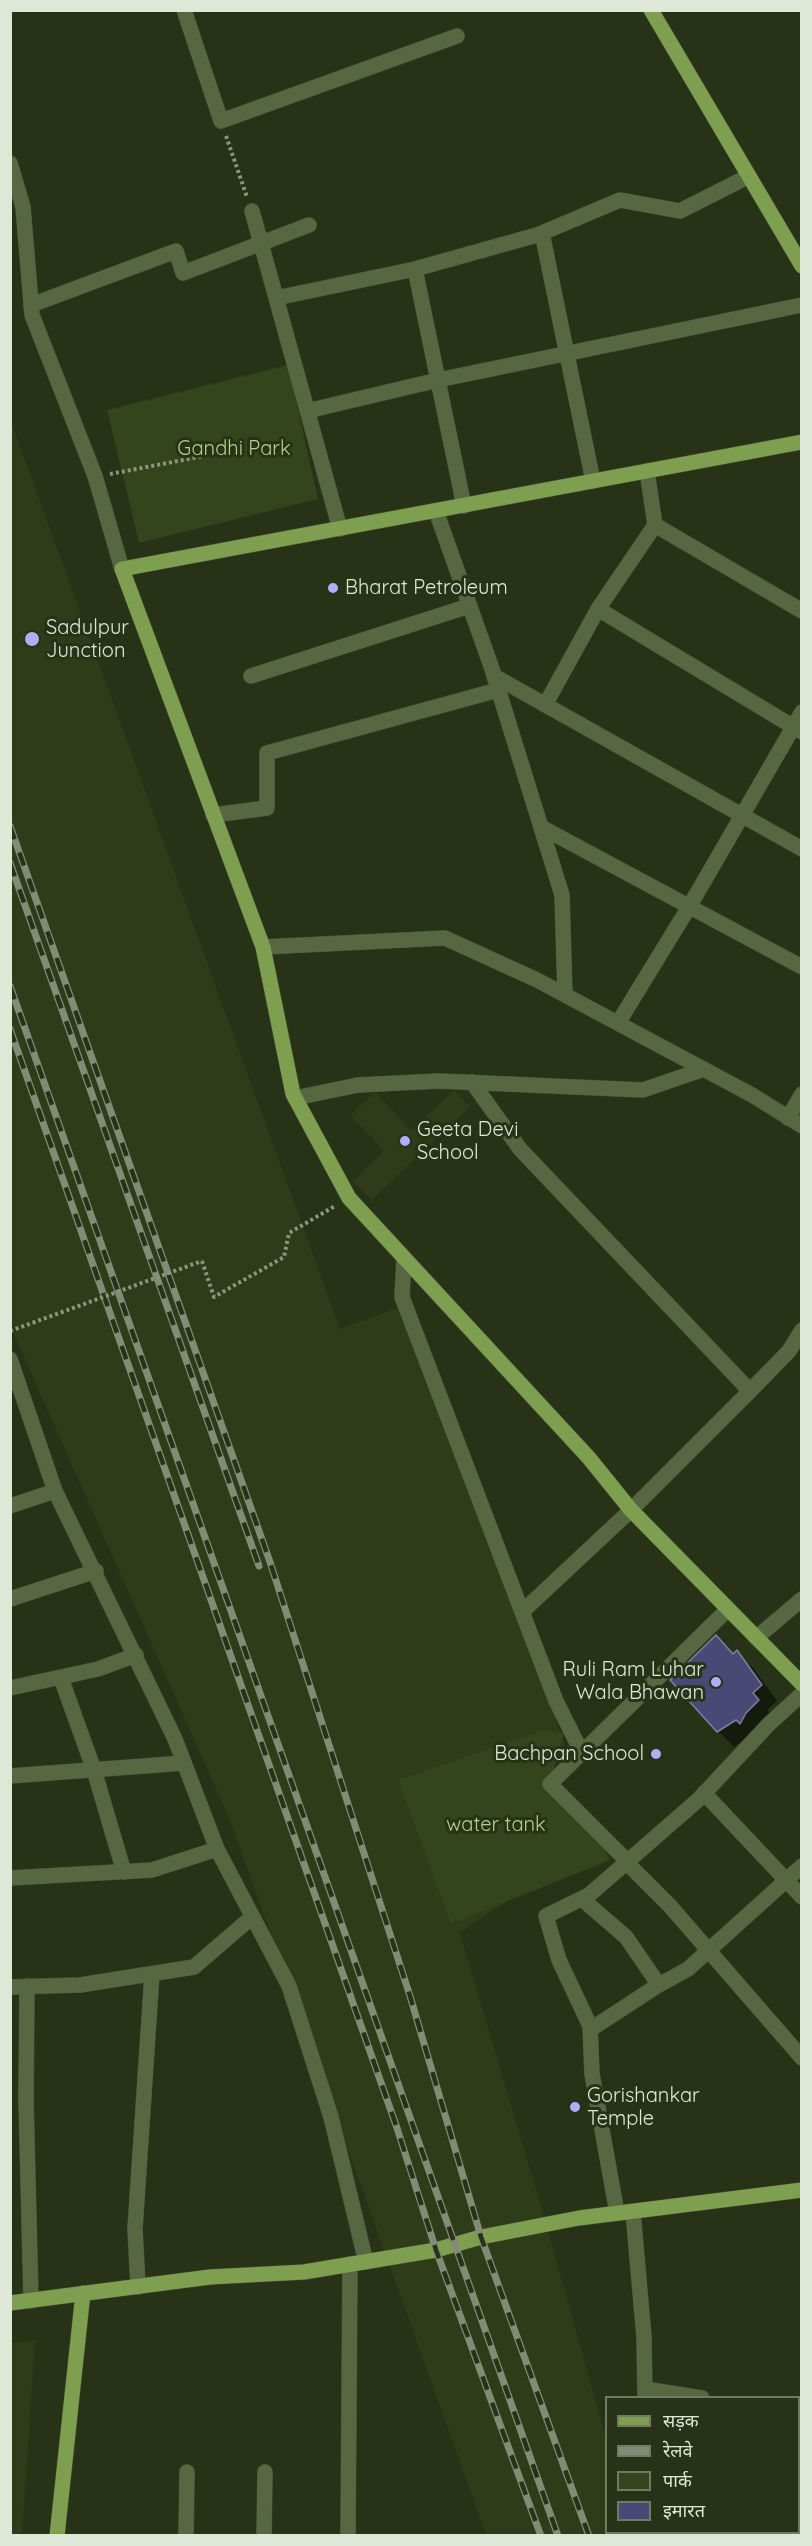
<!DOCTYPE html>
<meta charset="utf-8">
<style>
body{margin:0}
#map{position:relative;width:812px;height:2546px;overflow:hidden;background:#273217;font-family:Quicksand,"Noto Sans Devanagari",sans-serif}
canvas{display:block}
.frame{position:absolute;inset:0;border:12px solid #dfe7d7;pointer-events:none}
.legend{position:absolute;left:605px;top:2396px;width:195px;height:138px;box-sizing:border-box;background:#273217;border:2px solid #717a64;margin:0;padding:8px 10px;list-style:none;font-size:18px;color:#dfe7d7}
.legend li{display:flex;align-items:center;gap:12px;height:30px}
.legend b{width:30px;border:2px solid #717a64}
</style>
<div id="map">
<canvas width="812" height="2546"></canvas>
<div class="frame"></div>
<ul class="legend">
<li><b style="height:8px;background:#7f9f50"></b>सड़क</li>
<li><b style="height:8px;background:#818b75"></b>रेलवे</li>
<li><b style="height:16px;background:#34441c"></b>पार्क</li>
<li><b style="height:16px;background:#4a4975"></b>इमारत</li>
</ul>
</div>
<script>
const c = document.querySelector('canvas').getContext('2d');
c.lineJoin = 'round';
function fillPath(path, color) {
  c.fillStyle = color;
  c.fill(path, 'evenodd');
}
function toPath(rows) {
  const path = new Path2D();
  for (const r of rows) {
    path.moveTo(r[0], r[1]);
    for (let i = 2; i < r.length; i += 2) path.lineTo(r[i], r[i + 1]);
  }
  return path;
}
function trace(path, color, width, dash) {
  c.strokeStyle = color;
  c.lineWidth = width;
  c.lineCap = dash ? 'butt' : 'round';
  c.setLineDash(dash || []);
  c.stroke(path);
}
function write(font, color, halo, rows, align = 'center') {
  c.font = font + ' Quicksand,sans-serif';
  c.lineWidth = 6;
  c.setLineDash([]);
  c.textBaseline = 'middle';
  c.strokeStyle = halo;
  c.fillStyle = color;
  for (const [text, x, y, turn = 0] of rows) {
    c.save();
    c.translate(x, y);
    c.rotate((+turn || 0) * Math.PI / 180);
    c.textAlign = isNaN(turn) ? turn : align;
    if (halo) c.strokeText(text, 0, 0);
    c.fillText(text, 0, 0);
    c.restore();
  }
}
const built = toPath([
 [10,418,340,1329,407,1304,565,1745,539,1778,583,1849,460,1933,543,2213,606,2438,606,2532,633,2533,634,2535,486,2535,231,1823,11,1328],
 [454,1090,470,1107,372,1200,353,1181,384,1151,350,1115,375,1092,411,1130],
 [35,2340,22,2535,11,2535,11,2343]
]);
const green = toPath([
 [288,365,318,499,139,543,107,410],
 [544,1730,564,1733,552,1775,582,1811,610,1860,451,1924,398,1780]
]);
const shadow = toPath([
 [737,1653,753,1668,777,1701,767,1710,774,1717,734,1747,718,1731,734,1655]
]);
const building = toPath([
 [716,1635,733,1654,737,1650,762,1685,753,1693,759,1700,746,1713,740,1724,736,1720,717,1732,670,1680,716,1635]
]);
const path = toPath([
 [226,136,247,197],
 [110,474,204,456],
 [202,1261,214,1297,284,1257,289,1233,335,1206]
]);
const minor = toPath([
 [184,10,221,121,457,36],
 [252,211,340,529],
 [542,233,593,481],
 [415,269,464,506],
 [276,298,415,269,537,235,620,200,680,211,749,176],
 [31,305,176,251,183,273,309,225],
 [307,411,438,380,802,305],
 [655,525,802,611],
 [598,609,802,732],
 [251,676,469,606],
 [494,676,802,849],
 [545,705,598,609,655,525,647,471],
 [213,815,267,808,267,753,498,690],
 [541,827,802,967],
 [618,1023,689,907,802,712],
 [472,1082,520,1149,750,1391],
 [295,1098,358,1085,439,1081,643,1090,704,1069],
 [788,1118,802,1094],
 [404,1258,402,1297,556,1701,582,1753],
 [10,1359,55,1491,175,1739,217,1849,289,1986,331,2117,366,2262],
 [10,1506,55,1491],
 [10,1599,96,1571],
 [523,1611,631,1510,750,1391,789,1351,802,1330],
 [756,1638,802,1599],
 [61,1678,94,1770,124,1872],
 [10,1688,98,1669,136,1655],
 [10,1776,184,1763],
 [704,1793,802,1897],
 [627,1861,550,1784,728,1609],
 [626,1862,670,1906,802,2058],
 [10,1878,152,1870,217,1849],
 [582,1899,626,1937,659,1985],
 [27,1986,26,2100,31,2301],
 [10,1987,80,1985,194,1967,252,1917],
 [591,2029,657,1986,688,1969,802,1866],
 [633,2212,644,2337,645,2398],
 [617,2213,592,2074,590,2026,559,1960,546,1916,589,1895,698,1800,769,1724,802,1694],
 [138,2287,135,2229,152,1974],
 [645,2389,702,2398],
 [798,2412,802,2413],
 [798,2440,802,2428],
 [646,2532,646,2536],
 [186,2536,187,2472],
 [264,2536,265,2472],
 [348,2536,350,2264]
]);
const tertiary = toPath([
 [10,163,23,207,32,315,95,476,122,569],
 [436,511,491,666,562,895,565,995],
 [263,947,445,938,537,980,752,1095,802,1126]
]);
const primary = toPath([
 [651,10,802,266],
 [802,442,122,569,263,947,293,1094,349,1198,589,1458,631,1510,802,1684],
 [10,2303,210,2277,304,2272,436,2250,481,2237,579,2218,802,2190],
 [57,2536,83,2293]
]);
const rail = toPath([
 [10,826,270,1562,410,1996,481,2237,589,2536],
 [10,863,259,1566],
 [10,986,558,2536],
 [10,1029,397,2128,436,2250,541,2536]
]);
const pathBridge = toPath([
 [10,1331,202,1261]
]);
const markers = [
 [333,588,6,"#afaefa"],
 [32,639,8,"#afaefa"],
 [405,1141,6,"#afaefa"],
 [716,1682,6,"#afaefa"],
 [656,1754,6,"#afaefa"],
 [575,2107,6,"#afaefa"]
];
const parkNames = [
 ["Gandhi Park",234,449],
 ["water tank",496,1825]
];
const poiNames = [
 ["Bharat Petroleum",345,588],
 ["Sadulpur",46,628],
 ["Junction",46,651],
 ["Geeta Devi",417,1130],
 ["School",417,1153],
 ["Ruli Ram Luhar",704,1670,"right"],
 ["Wala Bhawan",704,1693,"right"],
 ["Bachpan School",644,1754,"right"],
 ["Gorishankar",587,2096],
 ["Temple",587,2119]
];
fillPath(built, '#2e3c1a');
fillPath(green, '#34441c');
fillPath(shadow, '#0007');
fillPath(building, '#4a4975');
trace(building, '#7f7f9f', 1.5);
trace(minor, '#444f36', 16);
trace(tertiary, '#444f36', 16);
trace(primary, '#444f36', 16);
trace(path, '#8b9580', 4, [3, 3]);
trace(minor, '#576742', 15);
trace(tertiary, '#576742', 15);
trace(primary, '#7f9f50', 15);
trace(rail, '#818b75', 7);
trace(rail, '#273217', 4.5, [14]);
trace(pathBridge, '#8b9580', 4, [3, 3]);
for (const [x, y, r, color] of markers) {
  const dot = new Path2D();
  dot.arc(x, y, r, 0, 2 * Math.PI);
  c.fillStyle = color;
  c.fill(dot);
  trace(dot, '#273217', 2);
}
write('20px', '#b2d288', '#273217', parkNames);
write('20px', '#dfe7d7', '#273217', poiNames, 'left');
</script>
